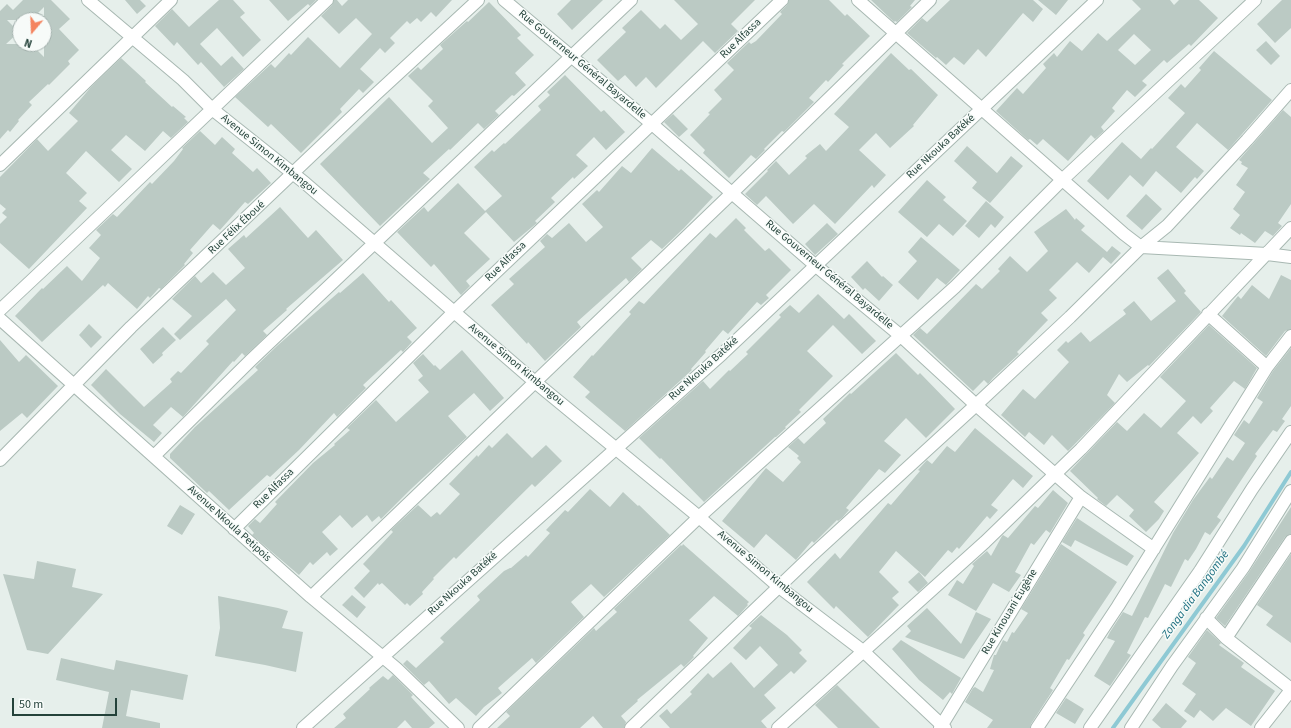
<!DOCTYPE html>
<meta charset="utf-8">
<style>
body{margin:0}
#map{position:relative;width:1291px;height:728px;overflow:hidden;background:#e6efeb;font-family:"Source Sans 3",sans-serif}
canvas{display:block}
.north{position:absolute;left:12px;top:12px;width:40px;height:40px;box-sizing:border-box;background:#f7fbf9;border:1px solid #a3b1ad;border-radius:50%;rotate:199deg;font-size:11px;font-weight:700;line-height:16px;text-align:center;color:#24423a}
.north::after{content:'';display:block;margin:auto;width:14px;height:18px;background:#f4845f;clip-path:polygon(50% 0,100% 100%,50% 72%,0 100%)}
.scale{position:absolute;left:12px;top:698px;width:105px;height:18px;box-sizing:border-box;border:2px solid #24423a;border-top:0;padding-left:5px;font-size:12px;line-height:14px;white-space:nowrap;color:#24423a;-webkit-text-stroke:3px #f7fbf9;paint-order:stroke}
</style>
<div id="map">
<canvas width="1291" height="728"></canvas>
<div class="north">N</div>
<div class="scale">50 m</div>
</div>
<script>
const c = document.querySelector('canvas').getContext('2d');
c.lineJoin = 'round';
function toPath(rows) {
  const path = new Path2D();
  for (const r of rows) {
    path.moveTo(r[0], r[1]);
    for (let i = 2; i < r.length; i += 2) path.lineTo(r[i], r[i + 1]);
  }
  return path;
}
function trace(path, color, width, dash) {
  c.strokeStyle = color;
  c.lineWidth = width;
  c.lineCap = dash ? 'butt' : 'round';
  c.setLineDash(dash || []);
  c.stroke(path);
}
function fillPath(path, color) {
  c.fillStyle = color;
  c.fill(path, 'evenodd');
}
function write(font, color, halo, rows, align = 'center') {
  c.font = font + ' "Source Sans 3",sans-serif';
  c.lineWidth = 3;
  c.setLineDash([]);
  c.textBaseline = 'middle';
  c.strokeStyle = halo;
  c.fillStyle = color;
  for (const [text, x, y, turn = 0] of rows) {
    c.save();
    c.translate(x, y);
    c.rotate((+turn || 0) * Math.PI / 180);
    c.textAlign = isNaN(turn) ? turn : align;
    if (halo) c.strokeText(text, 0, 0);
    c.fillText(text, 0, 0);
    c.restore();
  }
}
const stream = toPath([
 [1113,728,1244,546,1291,472]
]);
const building = toPath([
 [23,0,51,0,70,19,59,29,79,50,68,61,70,64,49,85,48,84,29,102,32,105,18,120,19,121,10,132,8,130,0,139,0,11,7,4,13,10],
 [44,7,44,57,31,44,6,44,19,32,7,20,31,20],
 [125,0,140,0,146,6,137,14],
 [219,0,233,0,245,13,240,17,261,40,243,57,217,28,200,44,221,66,232,56,244,69,224,87,201,62,198,65,177,42,174,46,155,26,172,9,189,27],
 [269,0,316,0,310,6,308,4,288,21],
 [334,0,337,0,342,6,348,0,452,0,436,17,431,12,421,22,417,18,410,24,407,21,390,38,395,43,385,53,380,48,360,69,374,82,363,93,359,89,340,109,342,112,301,153,271,124,268,127,235,97,271,64,275,68,289,53,291,55,308,37,340,68,372,34,356,18,339,34,321,16,332,5],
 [571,0,603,0,572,30,557,14],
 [674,0,755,0,731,24,738,31,715,53,703,41,656,88,646,77,636,87,625,75,618,81,597,60,626,32,622,28,641,10,660,29,665,24,681,40,698,24],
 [789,0,829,0,845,16,847,14,870,36,842,64,844,65,828,82,826,80,809,98,814,102,784,132,782,131,764,149,765,150,756,159,751,155,729,178,703,153,705,150,690,135,710,114,708,113,722,99,714,90,734,70,727,63,749,42,751,44,756,41,782,14,780,12,787,5],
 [871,0,915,0,910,6,912,7,897,22,895,21,894,22],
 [950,0,1033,0,1043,9,1033,22,1023,13,986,57,978,49,964,65,954,57,946,65,937,57,936,58,907,33,922,18,927,22],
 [1038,0,1068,0,1056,15],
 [1132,0,1170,0,1174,5,1179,0,1199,0,1218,18,1191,46,1189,44,1167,63,1164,60,1142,81,1147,85,1135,97,1127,90,1112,108,1115,111,1101,127,1104,131,1095,139,1091,135,1068,161,1043,139,1037,145,1030,139,1028,140,996,111,1017,88,1023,94,1046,68,1043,64,1054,53,1057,57,1070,41,1082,51,1098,33,1107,41,1141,9],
 [1134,34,1151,50,1135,65,1118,50],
 [1282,0,1291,0,1291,28,1275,43,1257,24],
 [489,2,521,35,517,38,534,55,515,73,526,85,514,96,512,95,495,111,499,115,484,129,478,123,450,150,449,149,423,173,430,179,380,226,320,164,389,97,432,143,448,128,428,106,433,101,408,76,418,67,421,70,443,49,440,45,467,21,468,22],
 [1266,41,1280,56,1271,65,1256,50],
 [1214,51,1272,100,1228,150,1197,123,1176,147,1204,171,1197,179,1195,177,1181,193,1156,171,1143,187,1130,175,1108,200,1087,181,1122,142,1141,159,1151,148,1152,149,1185,113,1168,98,1181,84,1185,88,1201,70,1199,68],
 [891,53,909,70,911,69,938,95,913,125,914,126,890,148,876,133,859,150,886,175,874,188,872,185,835,224,814,204,793,224,766,196,757,205,745,194,768,171,767,170,776,161,789,175,807,158,805,156,820,144,826,151,849,127,834,114],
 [121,58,146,81,145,82,172,107,173,106,186,117,184,118,188,122,171,138,163,131,145,151,126,135,111,150,132,169,119,182,86,151,66,173,87,193,79,201,87,208,29,269,0,243,0,224,7,217,2,213,6,209,0,204,0,177,37,139,48,151,78,121,69,113,91,87],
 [565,75,601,112,604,110,625,132,606,150,594,137,576,155,588,166,574,179,573,177,551,198,555,202,535,221,537,223,514,242,486,212,464,233,490,259,466,281,470,286,461,295,434,264,431,267,397,232,424,207,428,212,458,183,485,211,502,196,474,167,492,150,494,152,504,143,505,144,541,110,538,106,550,95,547,92],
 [1283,110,1291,117,1291,204,1278,223,1282,226,1273,236,1265,231,1255,243,1241,233,1240,235,1230,228,1240,215,1233,209,1245,192,1236,185,1248,168,1241,164,1242,162,1239,160],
 [673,114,688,129,679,137,664,122],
 [200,131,215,145,222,137,235,149,232,153,253,172,257,168,271,183,248,204,245,202,220,230,213,224,190,250,193,253,184,264,185,265,161,289,159,288,150,298,148,296,137,309,108,283,105,287,103,285,42,342,15,316,42,288,43,289,67,266,82,281,100,258,89,248,101,235,96,230,113,214,117,217,150,182,152,184,174,161,183,149,182,148],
 [967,146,997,173,1011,156,1023,166,990,203,972,188,977,182,954,161],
 [652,148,679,171,681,169,713,197,684,228,662,249,651,240,631,258,642,269,629,282,626,278,577,322,581,327,545,361,528,342,527,344,491,305,512,286,514,284,509,279,545,247,540,241,547,234,552,238,569,223,586,242,603,227,582,204,597,190,599,192,622,166,631,173],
 [927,180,946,197,943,200,967,221,953,236,939,224,927,237,898,212],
 [1146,194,1162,209,1142,230,1126,216],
 [986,201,1004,217,995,228,991,224,979,238,965,226],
 [280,207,308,238,316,230,343,260,286,309,287,310,263,331,267,335,245,356,242,353,234,362,233,361,183,417,171,407,153,425,162,433,154,442,120,414,91,385,106,369,144,407,172,382,170,379,178,371,181,373,209,344,206,341,236,310,226,299,180,340,174,334,192,316,172,299,195,276,201,283,213,272,226,285,245,268,228,249,244,235,246,238],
 [1066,209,1075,220,1076,218,1085,226,1081,230,1107,252,1112,246,1121,253,1111,264,1103,257,1089,273,1077,262,1049,290,1057,298,1041,313,1048,320,1017,352,1019,354,993,378,988,384,984,380,973,391,913,335,920,328,927,334,976,284,982,289,1000,271,998,269,1010,256,1027,272,1048,251,1034,232],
 [736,218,746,228,744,230,765,251,769,248,791,270,766,295,769,298,761,305,757,302,728,334,723,330,705,351,706,352,691,369,692,370,625,431,585,397,590,392,573,377,592,355,593,356,631,314,629,312,639,301,644,304,710,233,716,238],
 [827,223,838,234,815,255,805,244],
 [921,237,960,270,946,285,937,278,918,300,898,282,917,261,908,252],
 [867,261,882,277,883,276,893,285,879,301,865,288,863,290,851,277],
 [1168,269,1186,291,1184,293,1201,312,1149,366,1148,365,1127,382,1119,374,1107,395,1115,403,1068,451,1052,435,1044,445,1029,432,1025,437,1001,415,1023,389,1035,399,1069,362,1057,350,1066,341,1068,343,1081,332,1090,342,1126,314,1123,310,1134,301,1151,321,1176,301,1157,278],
 [363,273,389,302,391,300,417,328,407,337,412,342,403,352,401,350,363,385,366,388,337,417,334,413,299,450,270,477,267,475,229,510,209,491,207,493,170,458,170,454,195,427,258,370,255,367,278,345,339,292,340,293],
 [1281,275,1291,280,1291,329,1285,331,1266,356,1222,316,1238,296,1241,299,1252,285,1269,299],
 [818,294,844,319,849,314,876,341,862,354,833,325,807,351,833,376,799,410,801,412,785,427,786,428,776,437,775,437,704,502,661,458,660,459,639,438,703,381,710,389,729,370,730,371,748,354,746,352,781,317,779,315,790,305,799,313],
 [89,324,102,337,91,348,79,335],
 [1209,325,1257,368,1245,389,1234,381,1210,408,1213,411,1201,424,1193,416,1177,433,1199,453,1154,502,1164,511,1159,519,1146,532,1129,516,1134,510,1117,495,1106,506,1097,499,1098,498,1070,471,1117,422,1127,431,1144,413,1161,428,1186,401,1160,377],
 [163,327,176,340,162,353,163,355,153,364,140,349],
 [0,340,19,362,26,355,58,386,27,418,22,413,0,431],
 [1291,348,1291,406,1282,419,1285,421,1277,432,1273,430,1255,454,1257,456,1217,517,1221,520,1210,535,1205,532,1196,549,1188,561,1185,559,1171,587,1165,584,1148,618,1145,617,1127,653,1131,655,1110,686,1094,676,1115,641,1107,638,1110,632,1123,612,1132,616,1173,533,1193,500,1210,477,1212,479,1227,457,1233,461,1245,443,1234,435,1244,420,1249,424,1263,402,1257,398,1273,371],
 [462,350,504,398,490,411,474,393,448,416,467,437,411,489,381,519,379,516,372,522,367,515,352,528,340,515,322,532,338,549,330,556,327,552,313,565,310,562,299,575,252,535,254,533,248,526,255,519,260,523,277,504,275,502,313,463,335,445,334,444,350,430,347,428,376,400,396,422,429,392,418,380,423,376,413,363,423,354,434,366,435,365,440,370],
 [896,353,918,375,920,373,955,409,926,438,906,418,884,441,901,455,885,473,879,469,846,508,849,510,842,518,838,521,837,520,814,543,812,541,796,560,766,534,754,548,722,521,766,468,783,482,801,462,797,458,799,456,788,447,798,438,804,444,826,423,823,419,850,393,851,394],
 [975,428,1033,476,1023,488,1013,479,991,505,998,510,990,519,987,516,959,549,957,547,952,553,948,550,925,577,896,551,879,572,899,592,892,598,899,605,868,637,836,606,834,609,807,582,835,553,840,559,888,503,891,505,920,471,918,470,927,460,932,464,947,446,955,452],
 [507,433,532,458,546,445,562,461,535,487,532,484,456,559,454,557,433,578,434,579,422,592,423,594,410,606,407,603,405,605,382,583,379,585,378,583,364,598,354,588,370,571,363,564,393,532,391,530,418,505,431,517,437,512,440,515,460,494,449,484,477,455,478,457,489,445,492,448],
 [590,489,610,507,623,492,638,506,639,505,670,535,604,597,591,584,571,602,584,617,536,663,532,658,498,688,502,693,484,707,476,716,456,698,449,704,429,681,424,685,403,664,407,660,416,668,444,642,440,638,480,600,477,596,504,571,510,568,511,568,526,555,528,557,550,533,546,530,565,510,568,512],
 [1053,490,1068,503,1050,533,1046,530,1034,545,1031,543,1015,572,1021,575,1009,592,993,583,976,611,948,595,957,580,963,584,974,566,972,564,987,551,991,556,1002,536,1003,535,1008,538,1035,506,1038,508],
 [180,505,195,514,182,535,167,526],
 [1291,507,1291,534,1285,537,1225,626,1216,618,1249,572],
 [1077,518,1134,556,1127,566,1075,540,1071,547,1062,542],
 [683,544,749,602,747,604,748,605,738,616,714,596,689,620,708,638,693,656,694,657,684,667,681,664,637,700,638,701,621,716,626,722,624,728,603,728,593,716,580,728,497,728,510,716,506,712,594,628,596,631,617,612,614,609,681,545,682,546],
 [1061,544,1117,582,1083,633,1085,635,1069,660,1067,659,1050,688,1053,690,1031,724,1030,728,987,728,993,720,965,702,973,688,975,687,983,692,994,670,990,669,994,655,996,655,1003,640,1007,642,1012,632,1014,633,1028,613,1021,609],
 [1291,554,1291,643,1266,625,1273,616,1257,605],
 [37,561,76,569,72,587,103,594,48,654,27,650,3,574,34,579],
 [919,572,928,583,918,592,908,582],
 [352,595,366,607,357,618,342,605],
 [218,596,278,608,288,611,282,628,303,632,296,672,265,665,215,656,220,628],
 [927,608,961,644,976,612,991,619,964,659,905,637,911,631,907,626],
 [761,615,787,635,802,650,799,653,807,661,794,674,791,671,764,695,776,708,761,721,767,728,670,728,659,716,667,709,671,714,692,694,690,692,708,673,713,678,731,662,754,688,778,665,760,646,746,660,733,648,752,628,749,626],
 [1207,630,1221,643,1219,645,1244,663,1241,667,1275,691,1251,726,1226,708,1213,721,1200,710,1194,718,1184,711,1196,694,1182,684,1196,663,1188,657],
 [901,640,961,678,952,694,950,692,943,700,919,680,892,649],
 [61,658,114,670,116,660,188,675,183,700,131,690,126,716,160,723,160,728,102,728,109,692,56,680],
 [393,675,413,695,411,697,435,723,429,728,412,728,405,720,397,728,334,728,346,718,343,714,370,689,369,688,383,676,388,680],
 [837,685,880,728,838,728,815,705],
 [1066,698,1084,709,1075,724,1056,713],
 [1166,703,1187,721,1181,728,1161,728,1152,720]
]);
const minor = toPath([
 [88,0,183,80,212,109,305,183,535,382,699,517,779,587,863,651,945,728],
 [504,0,652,124,815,265,901,336,976,405,1081,497,1154,549],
 [858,0,1124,234,1141,247,1267,254,1291,257],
 [0,165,171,0],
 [0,310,64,250,327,0],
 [1208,314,1267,367],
 [0,319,311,597,396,668,458,728],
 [154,456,251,360,631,0],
 [0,460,131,327,375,95,478,0],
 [234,529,454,312,782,0],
 [311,597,732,193,930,0],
 [1206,618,1226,638,1291,689],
 [1226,638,1291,541],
 [303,728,722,354,1097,0],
 [479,728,699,517,955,287,1062,180,1255,0],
 [631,728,810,557,976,405,1070,317,1141,247,1167,226,1247,140,1291,90],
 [778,728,985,542,1081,449,1291,228],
 [940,728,1081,497],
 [1037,728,1118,606,1267,367,1291,336],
 [1090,728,1200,571,1252,489,1291,432],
 [1131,728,1172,666,1243,568,1291,491],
 [1261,728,1291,690]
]);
const streetNames = [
 ["Rue Alfassa",741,39,-44],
 ["Rue Gouverneur Général Bayardelle",582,65,40],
 ["Rue Nkouka Batéké",941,147,-43],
 ["Avenue Simon Kimbangou",269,155,39],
 ["Rue Félix Éboué",237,228,-43],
 ["Rue Alfassa",506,262,-44],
 ["Rue Gouverneur Général Bayardelle",829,275,40],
 ["Avenue Simon Kimbangou",516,365,40],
 ["Rue Nkouka Batéké",704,369,-42],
 ["Rue Alfassa",274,489,-45],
 ["Avenue Nkoula Petipois",229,524,42],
 ["Avenue Simon Kimbangou",765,572,40],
 ["Rue Nkouka Batéké",463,584,-42],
 ["Rue Kinouani Eugène",1010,612,-59]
];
const waterNames = [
 ["Zonga dia Bangombé",1196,595,-54]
];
trace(stream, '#8ec9d4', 4);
fillPath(building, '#bbcac4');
trace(minor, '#a8b8b2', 14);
trace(minor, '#fff', 12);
write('11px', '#24423a', '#f7fbf9', streetNames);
write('italic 12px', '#1c6f80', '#f7fbf9', waterNames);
</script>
